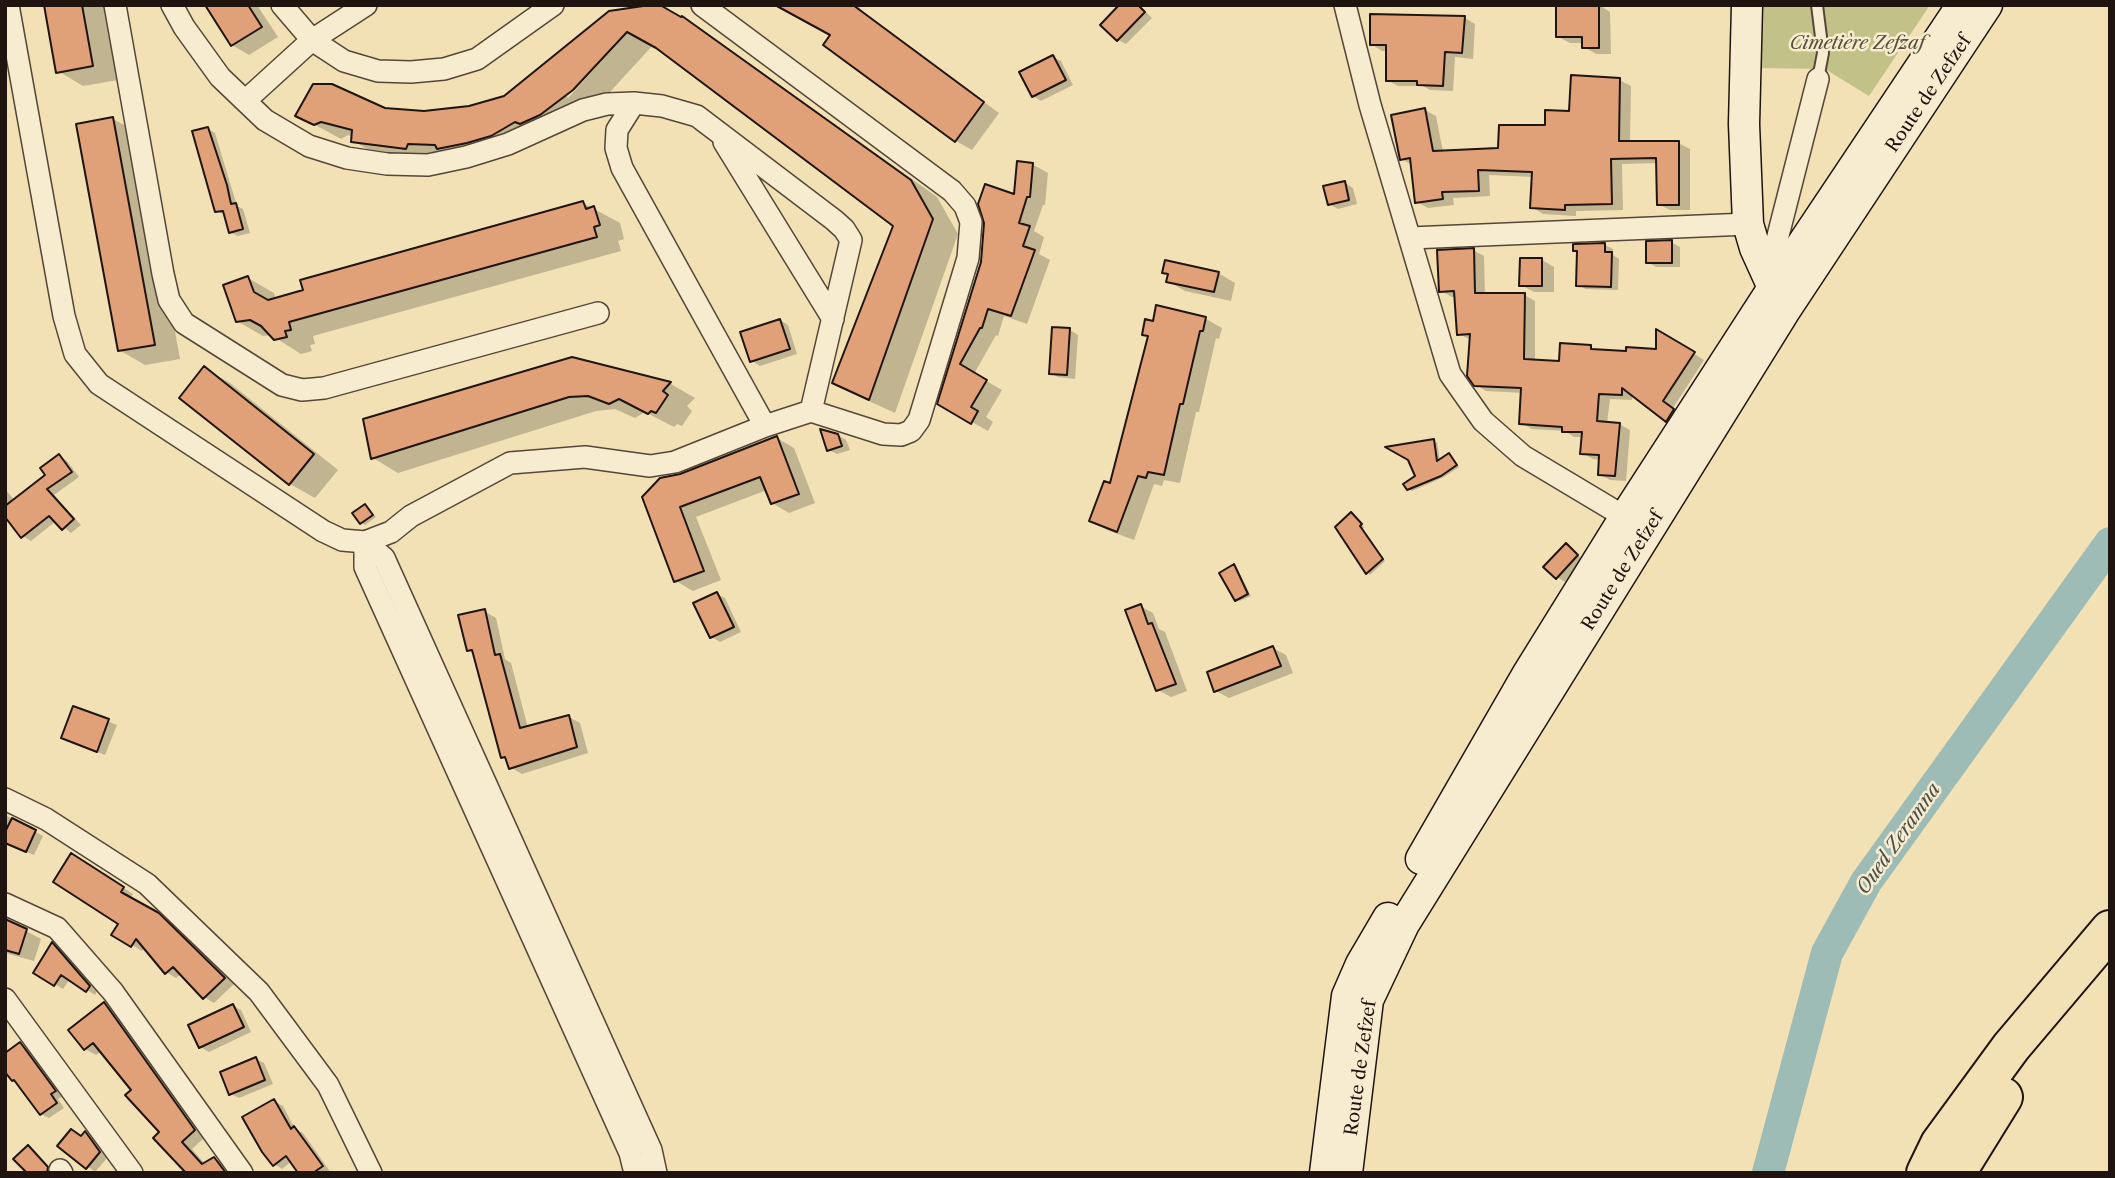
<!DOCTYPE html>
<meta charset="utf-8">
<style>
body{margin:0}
#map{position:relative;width:2115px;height:1178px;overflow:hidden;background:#f2e1b5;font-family:"Libre Caslon Text",serif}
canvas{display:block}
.frame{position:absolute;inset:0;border:7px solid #1f140f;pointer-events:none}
</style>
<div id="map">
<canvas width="2115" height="1178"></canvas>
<div class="frame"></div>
</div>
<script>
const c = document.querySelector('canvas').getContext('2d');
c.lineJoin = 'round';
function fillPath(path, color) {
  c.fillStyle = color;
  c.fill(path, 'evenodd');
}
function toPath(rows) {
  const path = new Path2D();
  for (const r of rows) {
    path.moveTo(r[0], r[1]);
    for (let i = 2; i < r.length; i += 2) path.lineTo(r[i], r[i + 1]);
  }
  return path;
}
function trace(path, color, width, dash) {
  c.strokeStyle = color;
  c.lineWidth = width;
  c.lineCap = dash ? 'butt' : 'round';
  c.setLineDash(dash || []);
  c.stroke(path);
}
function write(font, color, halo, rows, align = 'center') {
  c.font = font + ' "Libre Caslon Text",serif';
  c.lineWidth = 5;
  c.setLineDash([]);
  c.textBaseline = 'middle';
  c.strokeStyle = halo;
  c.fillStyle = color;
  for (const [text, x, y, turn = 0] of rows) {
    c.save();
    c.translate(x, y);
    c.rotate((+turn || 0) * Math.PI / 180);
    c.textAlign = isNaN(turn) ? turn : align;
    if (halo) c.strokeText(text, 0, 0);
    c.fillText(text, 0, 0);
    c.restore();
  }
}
const green = toPath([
 [1754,5,1930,5,1869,96,1825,69,1755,68]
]);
const shadow = toPath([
 [46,5,105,5,118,80,83,86,58,71],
 [207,5,257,5,278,37,249,55,232,45],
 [778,5,856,5,884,30,999,113,972,150,956,141,832,35],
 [1122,5,1139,5,1152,18,1126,44,1118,40],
 [1599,5,1610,12,1611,54,1596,54,1584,47,1584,43,1570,43,1557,36],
 [609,13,682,18,707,33,937,197,958,234,895,413,860,397,834,383,895,226,653,45,599,104,493,157,378,155,353,141,353,137,348,135,341,139,297,115,385,110,424,113,469,107,505,97],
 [629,31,568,98,566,95,621,35],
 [1465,18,1475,24,1473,59,1455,57,1453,91,1430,90,1423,86,1398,86,1387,80,1387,51,1382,51,1371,44],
 [1053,57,1061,61,1073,85,1041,101,1033,96],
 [1619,80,1631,86,1630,143,1678,143,1690,149,1690,210,1670,210,1658,204,1658,163,1622,164,1623,210,1576,211,1576,216,1543,214,1532,207,1533,177,1489,175,1490,196,1453,198,1454,205,1428,208,1417,202,1412,165,1402,159,1425,110,1436,116,1443,152,1500,150,1571,112],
 [113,119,139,133,180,359,145,365,119,350],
 [208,129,215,133,237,206,243,209,250,233,238,236,230,232,226,215,216,211],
 [1032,164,1048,173,1045,205,1043,205,1034,231,1044,237,1039,254,1050,260,1027,324,1004,316,998,336,996,335,974,374,1002,390,986,417,993,422,988,431,940,404,1016,196],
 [1345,183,1353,188,1357,204,1338,209,1329,204],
 [583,203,620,223,624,239,618,241,621,251,313,336,315,344,310,345,312,351,301,354,271,335,263,336,237,321,248,278,274,293,276,299],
 [1671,242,1680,247,1680,267,1656,267,1648,262],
 [1605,245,1613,249,1613,255,1619,259,1618,290,1586,289,1578,285,1579,253,1574,250],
 [1473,250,1484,256,1485,295,1524,295,1535,301,1535,362,1561,363,1591,347,1599,352,1657,350,1658,331,1704,360,1673,408,1683,417,1677,426,1633,394,1632,400,1610,399,1607,423,1619,424,1630,430,1626,481,1610,480,1599,474,1601,460,1593,459,1582,453,1583,437,1574,437,1565,431,1532,429,1521,423,1523,393,1486,391,1475,384,1471,340,1459,334,1456,297,1452,297,1441,291],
 [1542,260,1554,267,1554,292,1534,292,1521,285],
 [1164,272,1218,273,1235,283,1231,301,1185,291,1168,281,1169,276],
 [1158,307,1206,319,1222,328,1219,339,1216,338,1199,412,1196,412,1180,483,1164,480,1162,486,1154,484,1134,540,1107,530,1091,520,1111,485,1150,337,1144,334,1154,323],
 [780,320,788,325,797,354,760,366,752,361],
 [1054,329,1070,330,1078,335,1075,379,1058,377,1050,373],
 [572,359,671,384,695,398,687,406,692,411,682,426,677,424,674,427,645,412,635,418,615,409,596,411,398,473,373,458],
 [205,369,230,383,338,470,315,498,290,484],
 [838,435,846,440,850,450,837,454,829,450],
 [777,438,794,448,815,503,789,513,772,503,767,490,696,517,721,580,693,591,676,581,680,476],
 [1434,441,1437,443,1440,461,1449,455,1459,467,1444,477,1412,491,1408,489,1417,477],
 [59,456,67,461,79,477,54,495,81,525,71,533,56,521,31,541,23,536,5,515,5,489,15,501,47,475],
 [366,506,376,517,365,525,362,523],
 [1354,517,1364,527,1363,529,1385,561,1370,575,1337,527],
 [1566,545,1585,561,1565,582,1557,577],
 [1234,566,1237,568,1251,596,1240,601,1236,599],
 [717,594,725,598,741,632,720,642,712,637],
 [1140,606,1153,613,1159,629,1165,632,1187,691,1171,697,1158,690],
 [484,611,496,618,505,659,511,663,528,728,569,717,580,723,588,753,522,774,510,767,508,760,503,757,475,654,468,650],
 [1273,648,1286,655,1293,673,1229,698,1216,691],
 [74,708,117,725,105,755,63,738],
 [5,815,43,836,34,855,5,843],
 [81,861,133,894,130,899,169,921,234,984,214,1003,204,997,182,974,176,978,166,972,145,946,142,951,114,934,120,923],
 [5,911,8,921,41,939,34,961,5,953],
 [53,945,60,949,97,991,95,995,70,979,63,989,36,973],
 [104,1004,115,1010,205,1137,192,1149,205,1164,214,1159,225,1165,230,1173,184,1173,161,1132,133,1090,102,1051,96,1055,85,1049,70,1031],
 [232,1006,241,1010,251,1032,209,1052,200,1047],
 [20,1044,28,1048,63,1096,58,1099,64,1108,49,1118,41,1114,19,1083,14,1080],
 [256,1059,264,1063,273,1084,239,1098,231,1094],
 [274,1101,283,1106,295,1129,303,1133,331,1173,300,1173,292,1161,282,1169,274,1164],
 [86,1133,93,1138,108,1157,95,1172,60,1145,82,1137],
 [28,1147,35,1151,52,1173,30,1173]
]);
const river = toPath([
 [1768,1173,1827,953,1866,882,2110,543]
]);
const building = toPath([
 [44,5,82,5,93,66,56,73,44,5],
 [205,5,248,5,262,27,231,46,205,5],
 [650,5,660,5,681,17,682,16,911,180,933,219,869,400,832,383,893,226,656,48,627,32,573,90,540,115,520,124,515,122,491,136,467,143,437,149,435,145,408,144,406,149,351,142,352,130,321,122,314,125,295,116,313,84,332,84,385,108,424,111,469,106,504,96,609,11,650,5],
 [775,5,853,5,984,102,955,142,823,45,830,35,775,5],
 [1119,5,1138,5,1145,12,1117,41,1100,25,1119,5],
 [1556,5,1599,5,1599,48,1582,48,1582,37,1556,37,1556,5],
 [1370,14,1465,16,1462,53,1445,52,1443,86,1417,85,1417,81,1386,81,1386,45,1370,45,1370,14],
 [1053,55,1066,80,1032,97,1019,72,1053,55],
 [1571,75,1620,78,1619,141,1679,141,1679,205,1657,205,1656,158,1611,159,1612,204,1565,205,1565,210,1530,208,1532,172,1478,170,1479,191,1442,192,1443,199,1415,203,1410,158,1400,160,1391,115,1425,108,1433,151,1498,148,1499,125,1545,125,1545,110,1569,111,1571,75],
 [113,117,155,345,118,351,76,124,113,117],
 [208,127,227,185,231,204,236,203,243,229,229,233,223,211,215,212,192,131,208,127],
 [1017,161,1033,163,1030,197,1027,197,1019,223,1030,226,1023,246,1035,250,1011,316,988,309,982,328,980,328,960,364,987,380,971,407,978,411,971,424,937,404,981,262,984,223,978,204,985,184,1014,194,1017,161],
 [1345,181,1349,200,1328,205,1323,186,1345,181],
 [583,201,586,209,594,206,600,225,594,227,597,237,289,322,291,330,285,331,287,337,274,340,261,326,250,320,236,322,223,285,248,276,254,292,268,300,303,290,300,280,583,201],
 [1672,240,1672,263,1646,263,1646,241,1672,240],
 [1605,243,1605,252,1612,252,1611,287,1576,286,1577,251,1573,251,1573,244,1605,243],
 [1474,248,1475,293,1525,293,1524,359,1559,361,1560,343,1591,345,1591,349,1626,351,1626,347,1656,349,1656,329,1695,352,1663,401,1674,409,1666,422,1622,388,1622,395,1599,394,1597,421,1620,423,1615,476,1598,475,1599,455,1580,454,1582,432,1562,432,1562,427,1519,424,1521,388,1474,386,1467,376,1470,334,1457,335,1454,291,1439,292,1437,250,1474,248],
 [1520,258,1542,258,1542,286,1519,286,1520,258],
 [1165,260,1219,272,1214,292,1166,282,1168,274,1162,273,1165,260],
 [1156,305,1206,317,1203,331,1200,331,1183,404,1180,404,1164,475,1148,472,1146,478,1138,476,1117,532,1089,521,1104,481,1110,483,1148,336,1142,335,1145,319,1153,321,1156,305],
 [780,319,790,349,750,362,740,332,780,319],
 [1052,327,1070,328,1067,375,1049,374,1052,327],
 [572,357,671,382,663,391,668,395,656,413,651,411,648,414,619,399,609,404,588,396,569,397,371,459,363,419,572,357],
 [204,366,314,454,289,485,179,398,204,366],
 [820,429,838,434,842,446,827,451,820,429],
 [777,436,799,494,771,504,760,477,680,507,704,571,674,582,642,497,660,478,680,474,777,436],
 [1434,439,1437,461,1449,453,1457,465,1441,476,1407,490,1403,484,1415,476,1408,460,1385,447,1434,439],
 [59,454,72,472,47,489,74,519,62,530,49,516,21,538,5,517,5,506,45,475,40,468,59,454],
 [365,504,373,515,360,524,352,513,365,504],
 [1351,512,1362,524,1360,526,1383,559,1366,574,1335,527,1351,512],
 [1566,543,1578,555,1556,579,1543,567,1566,543],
 [1234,564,1248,594,1235,601,1219,573,1234,564],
 [717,592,734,627,710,638,693,603,717,592],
 [1141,604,1148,624,1152,623,1176,684,1156,691,1125,610,1141,604],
 [485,609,495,655,500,654,520,728,569,715,577,747,509,769,505,757,501,758,472,650,467,651,458,615,485,609],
 [1273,646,1281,666,1214,692,1207,672,1273,646],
 [73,706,109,719,97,752,61,738,73,706],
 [12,818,36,830,26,852,5,843,5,832,12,818],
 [71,853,124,887,121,892,159,913,225,978,203,999,173,967,165,974,136,939,131,947,111,935,118,924,53,882,71,853],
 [5,919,27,929,19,954,5,950,5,919],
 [52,942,90,986,86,992,61,975,54,986,33,973,52,942],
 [104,1002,195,1130,182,1142,202,1164,214,1157,226,1173,186,1173,153,1138,159,1132,125,1095,131,1090,93,1043,84,1050,68,1030,104,1002],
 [233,1004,244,1027,199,1048,188,1025,233,1004],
 [20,1042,56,1091,51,1094,57,1103,40,1115,14,1080,12,1081,5,1072,5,1053,20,1042],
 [256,1057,265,1080,229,1095,220,1072,256,1057],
 [274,1099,291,1129,294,1126,323,1166,313,1173,298,1173,286,1156,273,1166,262,1152,242,1117,274,1099],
 [71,1129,81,1136,85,1131,100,1152,86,1169,57,1146,71,1129],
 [28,1145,48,1167,47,1173,27,1173,13,1159,28,1145]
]);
const lane = toPath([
 [1817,5,1823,53,1818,79]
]);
const street = toPath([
 [8,5,64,316,75,354,99,384,323,531,342,540,365,542,391,532,411,516,510,463,585,457,650,466,675,462,765,426,811,411,883,434,901,435,911,431,919,420,968,258,971,222,965,206,952,191,702,5],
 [115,5,163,274,169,300,184,323,282,385,302,390,324,388,598,313],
 [172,5,184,27,220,77,265,120,309,146,347,158,387,164,428,165,466,157,508,144,583,110,607,104,634,103,662,106,697,116,834,220,844,229,851,240,811,411],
 [282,5,312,40,344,61,378,71,411,72,444,69,477,59,553,5],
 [1345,5,1370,105,1450,374,1483,421,1523,456,1625,517],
 [245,101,312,40,366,5],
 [634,103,617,130,616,148,622,168,765,426],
 [724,142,833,319],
 [1410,238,1748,224],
 [1768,275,1818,79],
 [365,542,384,558,651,1150,656,1173],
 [365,542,365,567,630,1153,635,1173],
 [5,799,46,819,147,884,259,992,328,1085,371,1173],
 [5,904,57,928,113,992,242,1173],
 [5,999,132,1173],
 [60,1170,62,1173]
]);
const secondary = toPath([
 [1747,5,1744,124,1748,224,1755,248,1780,303],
 [1421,859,1527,675,1625,517,1773,288,1962,5],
 [1325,1173,1347,996,1361,964,1388,918],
 [1347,1173,1368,1000,1404,924,1784,312,1987,5]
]);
const highway = toPath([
 [1926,1173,1940,1144,2011,1047,2110,930],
 [1956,1173,2003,1097]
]);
const parkNames = [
 ["Cimetière Zefzaf",1857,44]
];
const streetNames = [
 ["Route de Zefzef",1929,94,-56],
 ["Route de Zefzef",1623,571,-58],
 ["Route de Zefzef",1361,1068,-82]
];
const waterNames = [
 ["Oued Zeramna",1899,839,-55]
];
fillPath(green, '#c2c188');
fillPath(shadow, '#0003');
trace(river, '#9dbcb6', 32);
fillPath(building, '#e0a078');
trace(building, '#1f140f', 2);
trace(lane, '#544738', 14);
trace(street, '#544738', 24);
trace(secondary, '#1f140f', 33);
trace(highway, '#1f140f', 42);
trace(lane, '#f7eccf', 10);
trace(street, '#f7eccf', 21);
trace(secondary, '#f7eccf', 30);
trace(highway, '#f2e1b5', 38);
write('italic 18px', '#585139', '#f7eccf', parkNames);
write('18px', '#1f140f', '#f7eccf', streetNames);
write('italic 19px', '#4b4f49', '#f7eccf', waterNames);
</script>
